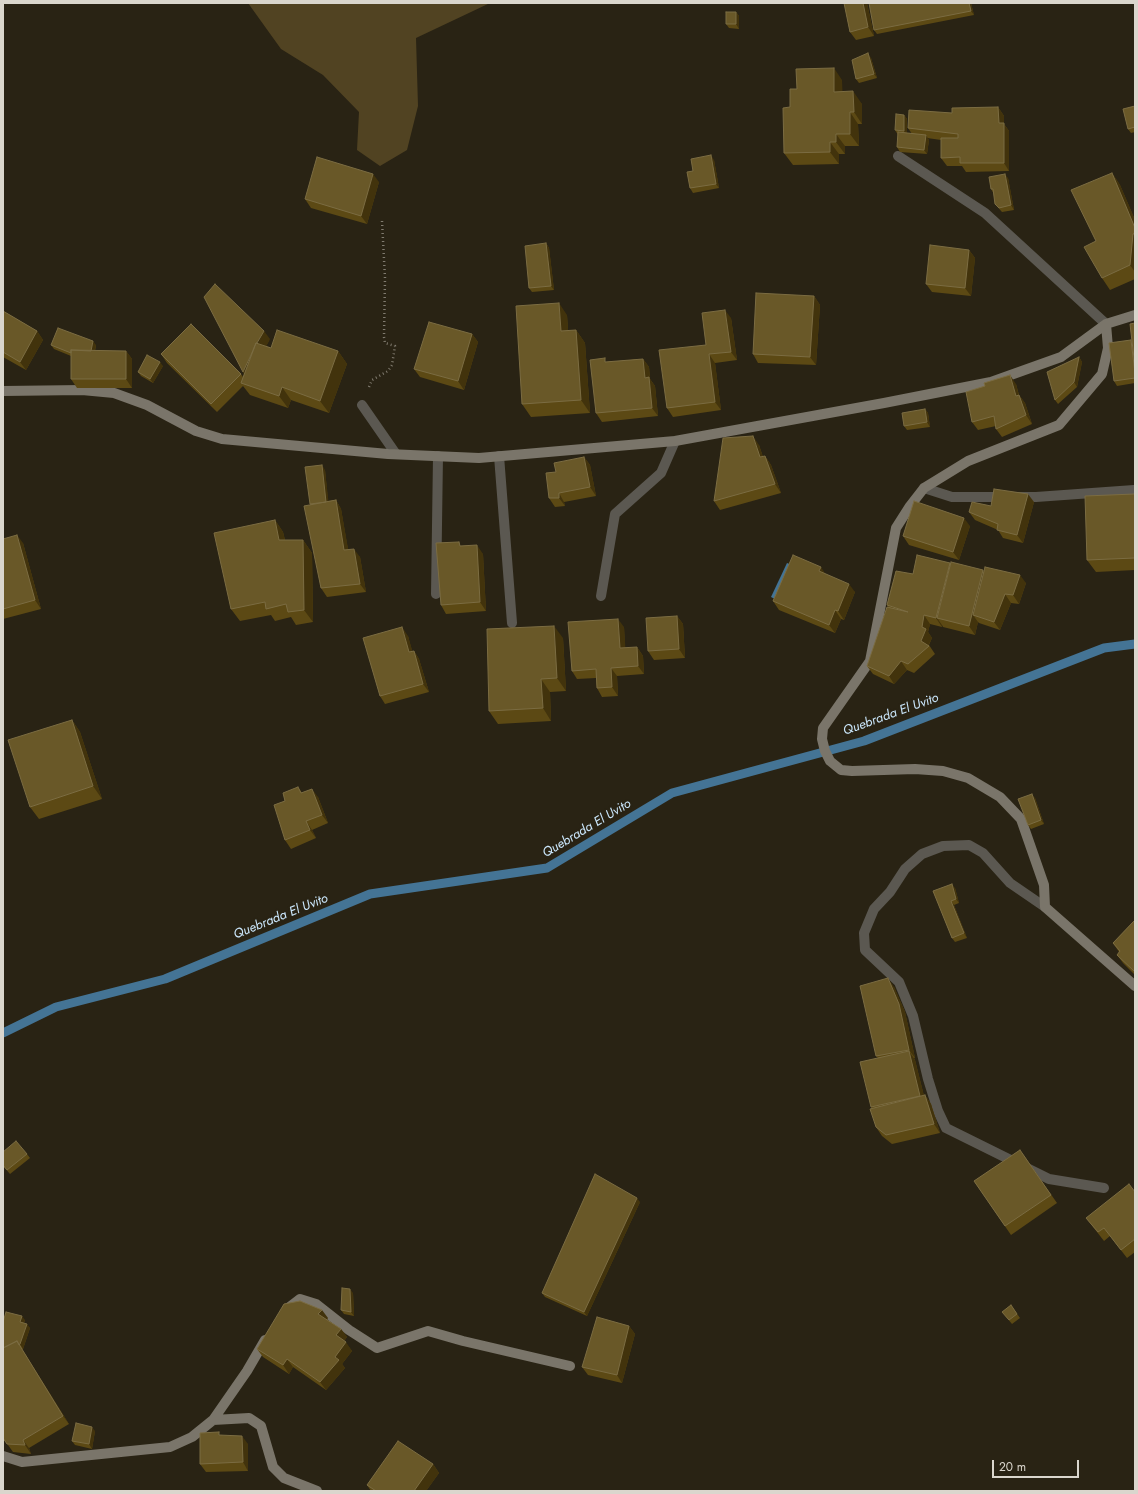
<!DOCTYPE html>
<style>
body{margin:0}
#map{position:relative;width:1138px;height:1494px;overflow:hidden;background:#292314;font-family:Jost,sans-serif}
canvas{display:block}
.frame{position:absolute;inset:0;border:4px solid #dad6cd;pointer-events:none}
.scale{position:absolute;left:992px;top:1460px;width:87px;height:18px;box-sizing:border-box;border:2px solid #dad6cd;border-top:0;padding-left:5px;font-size:12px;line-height:14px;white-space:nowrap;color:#dad6cd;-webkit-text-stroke:3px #292314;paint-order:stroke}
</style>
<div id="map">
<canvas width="1138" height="1494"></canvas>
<div class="frame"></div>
<div class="scale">20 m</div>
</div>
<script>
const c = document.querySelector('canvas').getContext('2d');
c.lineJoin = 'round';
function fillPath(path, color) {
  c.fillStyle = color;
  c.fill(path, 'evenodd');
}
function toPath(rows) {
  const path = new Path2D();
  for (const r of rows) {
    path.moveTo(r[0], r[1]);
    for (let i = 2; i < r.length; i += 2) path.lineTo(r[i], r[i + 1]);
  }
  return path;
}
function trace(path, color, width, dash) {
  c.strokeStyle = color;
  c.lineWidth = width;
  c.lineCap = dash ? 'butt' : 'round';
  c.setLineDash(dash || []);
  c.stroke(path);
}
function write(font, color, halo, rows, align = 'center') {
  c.font = font + ' Jost,sans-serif';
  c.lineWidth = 4;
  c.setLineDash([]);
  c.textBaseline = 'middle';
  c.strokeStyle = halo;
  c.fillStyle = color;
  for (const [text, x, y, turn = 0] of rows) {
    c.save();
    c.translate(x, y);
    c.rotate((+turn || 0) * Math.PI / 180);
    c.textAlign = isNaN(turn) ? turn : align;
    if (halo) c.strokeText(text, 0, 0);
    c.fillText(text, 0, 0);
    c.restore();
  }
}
const green = toPath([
 [248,3,490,3,416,38,418,106,407,150,380,166,357,150,359,112,323,75,281,49]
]);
const water = toPath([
 [787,563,797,567,781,602,771,597]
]);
const stream = toPath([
 [3,1033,56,1007,165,979,370,894,547,868,672,793,864,741,1104,648,1135,644]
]);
const path = toPath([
 [369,387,372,380,388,371,392,365,395,346,385,343,384,337,385,278,382,221]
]);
const lane = toPath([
 [898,156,985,213,1106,324],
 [362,405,396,454],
 [499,456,512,623],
 [924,488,952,497,1036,497,1134,490],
 [436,594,438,456],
 [601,596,615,514,661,473,675,441],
 [1045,907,1010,883,983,853,969,845,943,846,922,854,905,869,890,892,874,909,864,933,865,950,899,982,913,1016,928,1079,938,1111,946,1128,1049,1179,1104,1188]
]);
const secondary = toPath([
 [1106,324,1108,348,1102,374,1059,425,968,461,924,488,910,506,896,528,870,661,823,728,822,739,825,751,830,761,841,770,852,771,915,769,943,771,968,778,1000,797,1021,819,1044,885,1045,907,1135,986],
 [3,391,82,390,114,393,147,405,196,431,222,439,388,454,479,458,675,441,884,403,991,382,1061,357,1106,324,1135,315],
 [287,1309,300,1299,316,1304,349,1330,377,1348,428,1331,463,1341,570,1366],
 [213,1420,249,1418,261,1426,273,1467,284,1478,317,1491],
 [3,1456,22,1462,170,1447,192,1437,213,1420,247,1371,265,1340]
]);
const wall = toPath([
 [844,3,867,3,874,36,856,40,850,32],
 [971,3,974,15,877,34,874,30],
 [736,12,739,16,739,29,729,28,726,24],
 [871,58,877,78,859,83,856,79],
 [842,80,842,91,862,104,862,124,858,124,859,146,845,146,845,154,839,154,839,164,793,165,784,153,790,107,797,89],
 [1135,106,1135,132,1131,133,1128,129],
 [998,107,1004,116,1004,124,1009,131,1009,171,966,172,962,166,947,166,941,158,941,140,927,138,929,140,927,154,900,152,897,147,898,135,895,130,904,115,907,119,907,133,912,134,908,128,952,113],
 [714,160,719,188,693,193,690,188,693,171],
 [1112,173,1120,185,1135,220,1135,279,1110,290,1102,278,1096,241],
 [1008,178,1014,210,1002,212,995,204,994,194,991,189],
 [379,182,367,224,311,208,305,199],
 [546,243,549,248,554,290,532,292,529,288],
 [969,250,975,258,971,296,932,292,926,284],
 [814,296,820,305,816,365,758,363,753,354],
 [3,311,37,331,43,340,26,370,3,357],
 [567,315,568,331,576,330,585,343,590,413,531,417,522,404],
 [731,318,737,360,715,363,721,410,673,417,667,408,706,345],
 [1135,323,1135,383,1117,386,1114,381,1132,342],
 [472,334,478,342,464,390,420,377,414,369],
 [270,339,266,346,271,348,338,351,347,364,329,413,291,400,288,408,250,395,243,386,217,412,167,363,161,354,241,374,243,377,244,374,243,372],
 [51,345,96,345,95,351,126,351,132,359,132,388,77,388,71,379,71,356,54,349],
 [1079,357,1082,362,1077,387,1058,404,1055,400],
 [643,359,649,367,650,379,655,386,658,416,602,422,596,413,607,362],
 [163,366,153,383,141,376,138,372],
 [1016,384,1019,395,1025,403,1032,424,1002,437,996,429,996,426,978,430,972,422],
 [925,409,928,413,930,427,907,430,904,426],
 [759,445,763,457,765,456,771,465,781,493,720,510,714,501],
 [584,457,590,465,596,496,564,502,565,506,555,507,549,498,556,472],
 [325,470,328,501,336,500,341,509,348,550,360,557,366,592,327,597,321,588,310,504],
 [1135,494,1135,570,1096,572,1087,560],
 [1034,502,1023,543,1003,538,998,530,975,520,969,512,991,506],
 [275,520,283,532,285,540,303,540,312,553,313,622,296,625,291,617,275,621,271,615,240,621,231,609],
 [970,526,959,560,909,545,903,536],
 [3,539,23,543,41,609,3,619],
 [462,546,483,554,486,611,446,614,441,605],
 [950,563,951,564,984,571,1026,583,1019,604,1011,603,1000,630,979,623,978,622,975,635,943,627,942,625,942,627,930,624,928,632,932,638,929,645,935,654,914,673,907,670,894,684,873,674,867,666,888,607,887,605,913,574],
 [825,574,855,592,844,620,841,619,835,633,779,610,773,601],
 [677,616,683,624,685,658,654,660,648,651],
 [624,627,625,648,637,647,643,656,644,674,617,676,618,696,602,697,597,688,596,678,577,679,572,671],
 [408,636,412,651,414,651,419,659,429,692,385,704,380,696],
 [563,638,566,691,550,692,551,721,498,724,489,711],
 [72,720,80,732,102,799,39,819,30,807],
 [298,787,302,793,318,797,328,823,312,830,316,838,291,849,285,840,285,801],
 [1035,798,1044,824,1031,829,1028,825],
 [955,888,959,903,954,905,967,938,955,942,952,938,933,891],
 [1135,920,1135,975,1123,963,1117,955,1119,952,1113,943],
 [894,987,905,1012,915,1058,914,1058,915,1060,924,1096,925,1095,931,1104,940,1133,892,1144,882,1136,876,1127,872,1109,871,1107,878,1058,876,1056],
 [1020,1150,1057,1203,1011,1235,974,1181],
 [3,1152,27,1154,30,1158,10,1174,3,1166],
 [1135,1192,1135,1252,1127,1258,1110,1236,1104,1241,1086,1218],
 [640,1202,587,1316,545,1297,542,1293],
 [353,1293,354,1316,344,1314,341,1310],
 [1011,1305,1020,1318,1012,1324,1002,1312],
 [328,1318,327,1320,341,1329,347,1337,344,1341,352,1351,342,1364,345,1368,326,1390,293,1367,289,1374,263,1357,257,1349],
 [25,1320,24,1323,30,1328,23,1349,22,1349,69,1424,29,1448,31,1454,13,1452,3,1438,3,1322],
 [629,1326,635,1334,622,1383,588,1375,582,1367],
 [95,1431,92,1449,75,1445,72,1441],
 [221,1435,248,1444,248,1471,206,1472,200,1464],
 [433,1464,439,1473,426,1491,371,1491,367,1485]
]);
const shadedWall = toPath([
 [863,3,867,3,874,36,868,27],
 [969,3,971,3,974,15,971,11],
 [736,12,739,16,739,29,736,24],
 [868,53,871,58,877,78,874,74],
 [834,68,842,80,843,104,834,92],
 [853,91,862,104,862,124,854,112],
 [998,107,1004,116,1004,124,1009,131,1009,171,1004,163,999,123],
 [850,112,858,124,859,146,850,134],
 [904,115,907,119,907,135,904,131],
 [836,134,845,146,845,154,836,142],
 [926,135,929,140,927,154,924,150],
 [830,142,839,154,839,164,830,152],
 [711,155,714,160,719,188,716,184],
 [1112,173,1120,185,1135,220,1135,228],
 [373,174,379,182,367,224,361,216],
 [1005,174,1008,178,1014,210,1011,205],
 [1133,234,1135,237,1135,272,1130,265],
 [546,243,549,248,554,290,551,286],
 [969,250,975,258,971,296,965,288],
 [814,296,820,305,816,365,810,357],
 [559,303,567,315,569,344,561,331],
 [725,310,731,318,737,360,731,352],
 [576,330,585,343,590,413,581,400],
 [37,331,43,340,26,370,20,362],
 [264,331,270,339,249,381,243,372],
 [472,334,478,342,464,390,458,381],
 [1131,340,1134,344,1135,355,1135,373],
 [93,341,96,345,93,357,90,353],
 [126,351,132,359,132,388,126,379],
 [338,351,347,364,329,413,320,401],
 [709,354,715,363,721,410,715,402],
 [1079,357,1082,362,1077,387,1074,382],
 [643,359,649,367,650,379,655,386,658,416,652,408,645,378],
 [160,362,163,366,153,383,150,379],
 [1010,375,1016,384,1021,404,1016,396],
 [282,387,291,400,288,408,279,396],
 [1019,395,1025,403,1032,424,1026,415],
 [925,409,928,413,930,427,927,422],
 [753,436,759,445,766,466,760,457],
 [765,456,771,465,781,493,775,484],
 [584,457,590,465,596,496,590,487],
 [322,465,325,470,329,506,326,502],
 [559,493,564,502,565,506,559,498],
 [1028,494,1034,502,1023,543,1017,535],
 [336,500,341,509,350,559,344,550],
 [964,518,970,526,959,560,953,552],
 [275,520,283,532,288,553,279,540],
 [17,535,23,543,41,609,35,600],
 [303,540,312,553,313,622,304,610],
 [477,545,483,554,486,611,480,602],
 [354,549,360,557,366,592,360,584],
 [950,563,956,571,937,618,942,625,942,627,936,618],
 [821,567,826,575,819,571],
 [983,570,989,578,973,615,978,622,975,635,969,626],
 [1020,575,1026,583,1019,604,1013,595],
 [849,584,855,592,844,620,838,611],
 [1005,594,1011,603,1000,630,994,622],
 [835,610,841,619,835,633,829,625],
 [924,615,930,624,928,632,932,638,928,646,921,641,922,627],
 [677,616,683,624,685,658,679,649],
 [618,619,624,627,626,657,620,648],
 [554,626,563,638,566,691,557,678],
 [402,627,408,636,415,660,409,652],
 [637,647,643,656,644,674,638,666],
 [414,651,419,659,429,692,423,684],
 [901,661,907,670,894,684,889,676],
 [611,668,617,676,618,696,612,687],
 [541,679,550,692,551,721,543,708],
 [72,720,80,732,102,799,93,786],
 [312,789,318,797,328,823,322,815],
 [1032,794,1035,798,1044,824,1041,820],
 [306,821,312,830,316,838,310,830],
 [952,884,955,888,959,903,956,899],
 [951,901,954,905,967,938,964,933],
 [888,978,894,987,905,1012,915,1058,909,1050],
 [909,1051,915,1060,926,1104,920,1096],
 [925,1095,931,1104,940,1133,934,1124],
 [637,1198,640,1202,587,1316,584,1312],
 [350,1289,353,1293,354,1316,351,1312],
 [322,1310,328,1318,324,1322,318,1314],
 [22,1316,25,1320,23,1326,20,1322],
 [27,1324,30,1328,23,1349,20,1344],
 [629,1326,635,1334,622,1383,617,1375],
 [341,1329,347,1337,342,1344,336,1335],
 [17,1341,22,1349,69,1424,63,1416],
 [346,1342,352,1351,342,1364,345,1368,326,1390,320,1382,335,1357],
 [287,1359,293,1367,289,1374,283,1365],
 [92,1427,95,1431,92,1449,89,1444],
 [242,1436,248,1444,248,1471,243,1462],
 [23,1440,29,1448,31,1454,25,1445],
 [433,1464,439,1473,426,1491,414,1491]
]);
const building = toPath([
 [844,3,863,3,868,27,850,32,844,3],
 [869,3,969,3,971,11,874,30,869,3],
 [726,12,736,12,736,24,726,24,726,12],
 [868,53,874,74,856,79,852,60,868,53],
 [834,68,834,92,853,91,854,112,850,112,850,134,836,134,836,142,830,142,830,152,784,153,783,108,790,107,790,89,797,89,796,69,834,68],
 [1135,106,1135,127,1128,129,1123,109,1135,106],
 [998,107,999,123,1004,123,1004,163,960,163,960,157,941,158,941,138,958,138,958,134,908,128,909,110,952,113,952,108,998,107],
 [896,114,904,115,904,131,895,130,896,114],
 [898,132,926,135,924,150,897,147,898,132],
 [711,155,716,184,690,188,687,172,693,171,691,159,711,155],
 [317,157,373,174,361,216,305,199,317,157],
 [1112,173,1135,228,1135,233,1133,234,1130,265,1102,278,1084,247,1096,241,1071,190,1112,173],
 [1005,174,1011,205,999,208,995,204,993,189,991,189,989,177,1005,174],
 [546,243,551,286,529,288,525,246,546,243],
 [930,245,969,250,965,288,926,284,930,245],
 [215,284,264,331,257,343,256,343,251,355,243,372,204,297,215,284],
 [756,293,814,296,810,357,753,354,756,293],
 [559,303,561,331,576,330,581,400,522,404,516,306,559,303],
 [725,310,731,352,709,354,715,402,667,408,659,350,706,345,702,313,725,310],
 [3,311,37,331,20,362,3,352,3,311],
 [429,322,472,334,458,381,414,369,429,322],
 [1135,323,1135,367,1130,324,1135,323],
 [191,324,241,374,211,404,161,354,191,324],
 [58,328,93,341,91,351,71,350,71,353,51,345,58,328],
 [277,330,338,351,320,401,282,387,279,396,241,383,256,343,271,348,277,330],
 [1131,340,1135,373,1135,378,1114,381,1109,343,1131,340],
 [71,350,126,351,126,379,71,379,71,350],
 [147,355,160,362,150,379,138,372,147,355],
 [1079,357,1074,382,1055,400,1047,372,1079,357],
 [605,358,605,362,643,359,645,378,649,377,652,408,596,413,590,360,605,358],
 [1010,375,1016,396,1019,395,1026,415,996,429,994,416,972,422,966,392,985,386,984,383,1010,375],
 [925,409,927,422,904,426,902,413,925,409],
 [753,436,760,457,765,456,775,484,714,501,723,438,753,436],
 [584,457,590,487,559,493,559,498,549,498,546,473,556,472,554,463,584,457],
 [322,465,326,502,310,504,305,467,322,465],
 [994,489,1028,494,1017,535,997,530,998,524,969,512,972,502,991,506,994,489],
 [1135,494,1135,558,1087,560,1085,496,1135,494],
 [336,500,344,550,354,549,360,584,321,588,304,506,336,500],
 [914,501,964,518,953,552,903,536,914,501],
 [275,520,279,540,303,540,304,610,288,612,286,604,266,609,265,602,231,609,214,533,275,520],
 [17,535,35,600,3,609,3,539,17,535],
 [459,542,460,546,477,545,480,602,441,605,436,543,459,542],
 [793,555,821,567,819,571,849,584,838,611,835,610,829,625,773,601,793,555],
 [917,555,950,563,936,618,924,615,922,627,926,629,921,641,929,646,908,664,901,661,889,676,867,666,887,607,908,612,887,605,896,571,913,574,917,555],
 [951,562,983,570,969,626,937,618,951,562],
 [985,567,1020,575,1013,595,1005,594,994,622,973,615,985,567],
 [677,616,679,649,648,651,646,618,677,616],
 [618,619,620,648,637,647,638,666,611,668,612,687,597,688,596,669,572,671,568,622,618,619],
 [554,626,557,678,541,679,543,708,489,711,487,629,554,626],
 [402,627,409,652,414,651,423,684,380,696,363,638,402,627],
 [72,720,93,786,30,807,8,740,72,720],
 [298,787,301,793,312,789,322,815,306,821,310,830,285,840,274,805,285,801,283,793,298,787],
 [1032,794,1041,820,1028,825,1018,799,1032,794],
 [952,884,956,899,951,901,964,933,952,938,933,891,952,884],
 [1135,920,1135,972,1117,955,1120,951,1113,943,1135,920],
 [888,978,899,1004,909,1050,876,1056,860,986,888,978],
 [909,1051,920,1096,871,1107,860,1062,909,1051],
 [925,1095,934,1124,886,1135,876,1127,870,1109,925,1095],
 [16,1141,27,1154,7,1170,3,1165,3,1152,16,1141],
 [1020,1150,1051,1195,1005,1226,974,1181,1020,1150],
 [595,1174,637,1198,584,1312,542,1293,595,1174],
 [1129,1184,1135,1192,1135,1239,1121,1250,1104,1228,1098,1232,1086,1218,1129,1184],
 [342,1288,350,1289,351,1312,341,1310,342,1288],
 [300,1301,322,1310,318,1314,341,1329,336,1335,346,1342,335,1357,339,1360,320,1382,287,1359,283,1365,257,1349,284,1304,300,1301],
 [1011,1305,1017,1314,1009,1320,1002,1312,1011,1305],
 [6,1312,22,1316,20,1322,27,1324,20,1344,19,1345,17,1341,3,1348,3,1322,6,1312],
 [597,1317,629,1326,617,1375,582,1367,597,1317],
 [17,1341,63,1416,23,1440,25,1445,7,1444,3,1438,3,1348,17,1341],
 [76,1423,92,1427,89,1444,72,1441,76,1423],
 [219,1432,219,1435,242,1436,243,1462,200,1464,200,1433,219,1432],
 [398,1441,433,1464,414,1491,376,1491,367,1485,398,1441]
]);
const waterNames = [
 ["Quebrada El Uvito",891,715,-20],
 ["Quebrada El Uvito",587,829,-31],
 ["Quebrada El Uvito",281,917,-22]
];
fillPath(green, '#514322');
fillPath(water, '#447495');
trace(stream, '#447495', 9);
trace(path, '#807b6f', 2.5, [1, 3]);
trace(lane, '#5b5851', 10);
trace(secondary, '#7a756a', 10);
fillPath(wall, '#5c4914');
fillPath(shadedWall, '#42330c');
fillPath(building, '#695828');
trace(building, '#7b6c42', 1);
write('italic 13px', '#cbe7fc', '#292314', waterNames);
</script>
